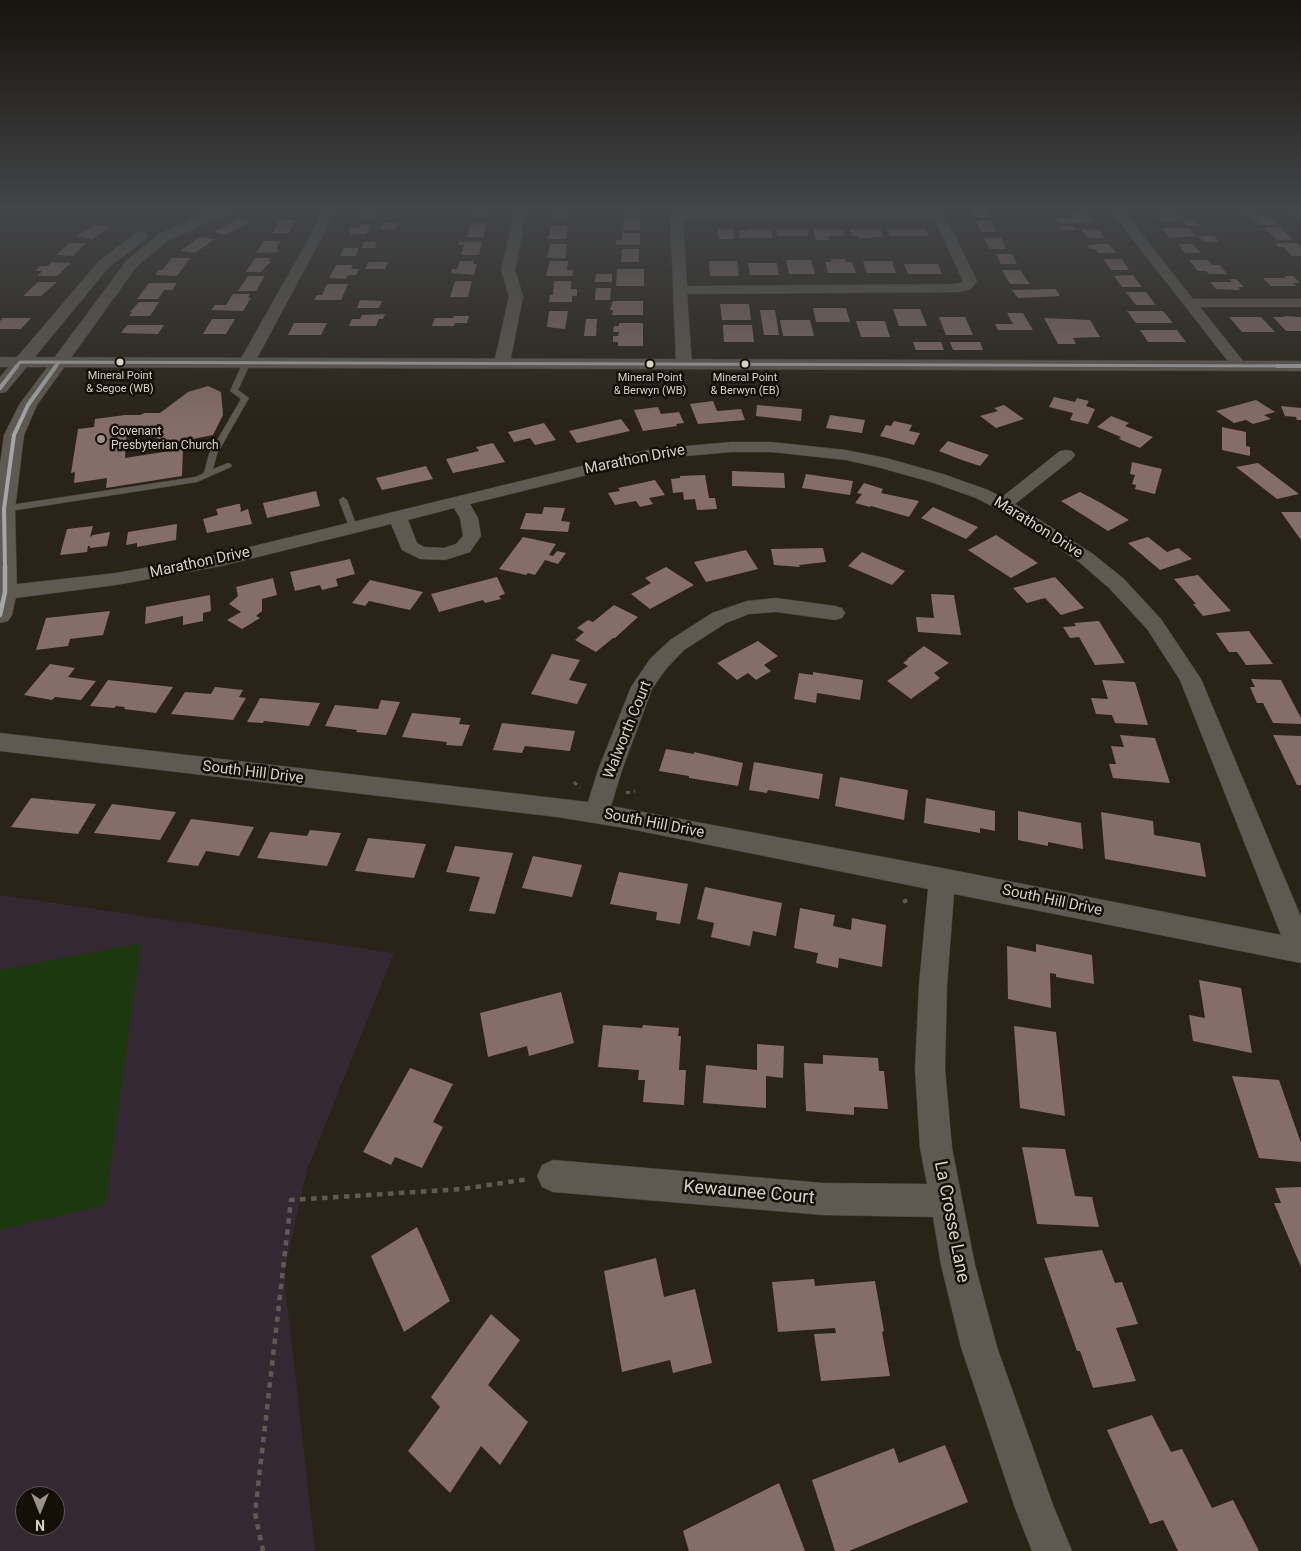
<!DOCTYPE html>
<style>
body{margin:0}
#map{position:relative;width:1301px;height:1551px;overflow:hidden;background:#292318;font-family:Roboto,sans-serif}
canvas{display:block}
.north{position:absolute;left:15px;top:1486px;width:50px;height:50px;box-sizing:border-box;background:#140f07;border:1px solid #625c53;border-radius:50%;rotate:180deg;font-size:14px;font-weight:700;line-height:20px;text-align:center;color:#d8d0c4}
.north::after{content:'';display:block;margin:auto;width:18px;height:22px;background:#9b9388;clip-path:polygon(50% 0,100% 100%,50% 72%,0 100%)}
</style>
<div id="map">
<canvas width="1301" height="1551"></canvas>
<div class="north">N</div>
</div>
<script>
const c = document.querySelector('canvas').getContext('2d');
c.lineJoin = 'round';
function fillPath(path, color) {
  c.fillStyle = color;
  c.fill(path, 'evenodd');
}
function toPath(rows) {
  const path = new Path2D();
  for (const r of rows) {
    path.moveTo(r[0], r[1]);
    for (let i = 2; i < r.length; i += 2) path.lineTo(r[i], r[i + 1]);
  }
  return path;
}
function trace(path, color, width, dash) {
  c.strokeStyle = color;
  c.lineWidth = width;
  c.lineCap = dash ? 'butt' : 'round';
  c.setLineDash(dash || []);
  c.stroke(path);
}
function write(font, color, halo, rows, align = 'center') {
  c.font = font + ' Roboto,sans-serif';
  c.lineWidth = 5;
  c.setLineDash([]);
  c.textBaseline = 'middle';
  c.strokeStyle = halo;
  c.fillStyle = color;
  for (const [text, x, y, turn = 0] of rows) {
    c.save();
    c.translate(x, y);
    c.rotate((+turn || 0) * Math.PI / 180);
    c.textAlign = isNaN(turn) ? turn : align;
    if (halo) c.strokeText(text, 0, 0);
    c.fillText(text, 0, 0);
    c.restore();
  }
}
const education = toPath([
 [0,895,394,953,307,1170,284,1275,315,1551,0,1551],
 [25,1496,55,1496,55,1526,25,1526]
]);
const green = toPath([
 [141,943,105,1205,0,1230,0,970]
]);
const building = toPath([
 [17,209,52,209,50,211,15,211],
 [363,209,381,209,376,220,358,220],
 [474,209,491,209,488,218,472,218],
 [552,209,569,209,568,219,551,219],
 [621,209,639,209,639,215,621,215],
 [968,209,986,209,990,217,973,217],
 [1067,212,1085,212,1094,222,1059,224,1055,218,1071,218],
 [1155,213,1173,213,1180,214,1183,218,1178,218,1180,221,1162,222],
 [1241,213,1258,213,1261,215,1268,215,1278,225,1260,225,1252,217,1245,217],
 [624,217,640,217,640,230,623,230],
 [238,219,251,222,225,235,214,232],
 [1181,219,1194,219,1200,226,1187,226],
 [280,220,296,220,288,233,272,233],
 [977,220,990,220,997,232,981,232,976,223,979,223],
 [384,223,398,223,395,229,380,229],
 [471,223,487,223,483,237,467,237],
 [95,225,110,227,92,239,76,236],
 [361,225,371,225,366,234,350,234,351,232,348,232,350,228,359,228],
 [551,226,568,226,566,239,548,239],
 [1058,226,1073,226,1076,230,1061,230],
 [1280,227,1293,240,1277,240,1264,228],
 [1161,228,1189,228,1196,236,1170,238],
 [717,229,733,229,734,239,719,239],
 [746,229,771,229,773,238,740,238,739,231,747,231],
 [776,229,807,229,808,236,777,236],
 [813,229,843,229,845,236,828,236,829,240,816,240],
 [850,229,880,229,883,236,859,239,858,236,852,236],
 [887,229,926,229,929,236,890,236],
 [1081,229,1099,229,1104,238,1088,238],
 [622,233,640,233,640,245,616,245,616,240,622,240],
 [1198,236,1214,236,1219,242,1204,242],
 [200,237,215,239,195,253,180,251],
 [984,238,1001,238,1006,249,990,249],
 [264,241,280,241,276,249,279,249,277,252,256,253],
 [364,242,377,242,375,248,362,248],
 [459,242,482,242,479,255,461,255,464,245,458,245],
 [69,243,86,243,73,256,56,255],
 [1275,243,1297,243,1301,247,1301,256,1292,256,1283,247,1279,247],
 [550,244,567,244,565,258,547,258],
 [1092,244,1109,244,1116,253,1098,253,1096,249,1090,249,1087,245,1093,245],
 [1178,244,1193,244,1201,253,1185,253],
 [344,248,359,248,356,256,340,256],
 [622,249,639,249,639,262,621,262],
 [996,254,1012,254,1017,264,1001,264],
 [172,258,190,258,177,276,155,275,159,270,162,270],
 [255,258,270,258,268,261,271,261,261,272,246,272],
 [831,259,845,259,846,262,852,262,856,273,828,273,825,262,831,262],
 [1103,259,1122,259,1129,270,1111,270],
 [786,260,811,260,815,274,789,274],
 [1189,260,1208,260,1212,265,1220,265,1227,274,1209,274,1206,271,1198,271],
 [460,261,474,261,473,264,477,264,474,275,451,273,452,269,457,269],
 [550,261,568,261,567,270,573,270,572,276,546,276],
 [709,261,737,261,739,276,710,276],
 [863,261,892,261,896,273,867,273],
 [52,262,71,263,57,276,38,276,42,271,35,271,40,266,48,266],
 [369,262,388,262,385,269,365,269],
 [748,263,777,263,779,275,750,275],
 [904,264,938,264,942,274,908,274],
 [336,265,353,265,351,269,359,269,356,275,348,275,346,279,329,278],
 [617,269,644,269,644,286,616,286],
 [1002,270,1020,270,1030,284,1010,284],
 [596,274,612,274,612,282,595,282],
 [1133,275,1142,287,1122,287,1114,276],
 [248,276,265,276,256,291,238,291],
 [1284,276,1293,276,1300,283,1293,283,1296,286,1271,286,1263,278,1286,278],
 [1229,279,1236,279,1244,287,1238,287,1240,290,1216,289,1210,282,1232,282],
 [455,281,472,281,468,297,450,297],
 [554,281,571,281,571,289,577,289,577,296,572,296,572,302,549,302,550,295,553,295],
 [38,282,57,282,41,296,23,296],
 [149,283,177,283,172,290,164,290,158,299,137,299],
 [327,284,348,284,341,300,314,300,317,295,322,295],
 [596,288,611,288,610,300,595,300],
 [1056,289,1060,296,1018,298,1012,290],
 [1126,292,1146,292,1156,305,1136,305],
 [233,294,250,294,248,298,251,298,243,311,211,310,215,305,226,305],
 [360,300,382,301,379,308,357,308],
 [613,301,643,301,643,315,612,315,613,310,610,310],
 [139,302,159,302,150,316,129,316,132,312,130,312],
 [720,304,749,304,751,320,722,320],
 [813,308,846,308,850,322,816,322],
 [893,309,920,309,927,326,899,326],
 [760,310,775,310,779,335,764,335],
 [549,311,568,311,565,329,547,327],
 [1127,311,1163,311,1173,323,1136,323],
 [1007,313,1023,313,1033,330,998,330,995,324,1013,324],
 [385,314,383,319,379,319,376,326,349,326,352,319,360,319,362,315],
 [454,316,469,316,467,323,455,323,454,326,432,326,435,318,453,318],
 [1284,316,1301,317,1301,331,1286,331,1273,317,1285,317],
 [939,317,965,317,973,335,946,335],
 [1229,317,1261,317,1275,332,1242,332],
 [3,318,31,318,21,329,0,329,0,321],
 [1044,318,1090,320,1100,337,1073,338,1076,344,1058,344],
 [212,319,235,319,226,334,203,334],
 [586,319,597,319,596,336,584,336],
 [780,320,810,320,814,336,783,336],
 [856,321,885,321,890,337,861,337],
 [294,323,327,323,321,335,288,335],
 [619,323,643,323,643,346,618,346,618,342,613,342,613,336,618,336,619,332,613,332,614,326,619,326],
 [127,325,164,325,158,334,121,333],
 [723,325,752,325,754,342,724,342],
 [1140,330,1177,330,1186,342,1148,342],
 [913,342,941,342,944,350,916,350],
 [950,342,980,342,983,350,953,350],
 [208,386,221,392,223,415,213,435,173,443,140,433,142,431,127,431,125,458,183,449,182,476,106,488,107,478,74,483,75,472,71,473,78,429,94,427,95,419,125,415,140,415,145,413,160,413,188,392],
 [1054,397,1075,402,1077,398,1089,401,1086,406,1095,409,1088,424,1070,420,1073,413,1049,407],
 [1256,400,1275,412,1264,415,1271,419,1253,424,1246,420,1234,423,1216,411],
 [713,401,717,411,741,409,745,420,698,424,690,404],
 [757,405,802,409,801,421,756,416],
 [1004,405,1024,419,996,428,980,416,998,411,994,408],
 [1281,406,1301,408,1301,420,1297,420,1296,417,1285,416],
 [658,407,661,414,679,412,684,423,676,424,677,426,643,431,634,410],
 [830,415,865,420,862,433,826,428],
 [1111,416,1129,423,1125,426,1153,437,1140,448,1119,439,1121,437,1097,427],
 [621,419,630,431,577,443,569,431],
 [894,421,912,425,909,431,920,433,914,445,880,436,886,425,891,426],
 [544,423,556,440,535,445,530,438,514,442,508,432],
 [1222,427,1246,432,1246,446,1250,447,1250,456,1222,450],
 [948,441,989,455,980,466,959,459,939,451],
 [493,443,505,462,453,473,446,459,479,451,476,447],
 [1132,462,1162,469,1155,494,1135,489,1136,485,1132,484,1135,475,1130,474],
 [1258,463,1299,494,1277,499,1236,467],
 [426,466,433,479,382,490,376,478],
 [732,471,784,473,785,488,732,486],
 [806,474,853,481,850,495,802,488],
 [705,475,709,498,715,498,717,509,697,510,695,499,684,500,683,492,673,493,671,479,680,478,680,476],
 [655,480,665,495,649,498,653,504,640,507,636,501,615,505,608,493,620,491,618,488],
 [864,483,883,489,881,493,919,501,909,517,871,506,870,507,855,503,862,494,857,493],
 [316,491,320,506,267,518,263,503],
 [1080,492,1101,503,1129,520,1108,531,1061,501],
 [238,504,240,504,241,510,240,512,248,509,252,524,207,533,203,519,218,515,216,509],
 [544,507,565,508,561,521,570,522,568,532,520,529,526,513,542,514],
 [933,507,978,527,966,539,921,518],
 [1281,512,1301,512,1301,540],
 [177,524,176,540,137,547,137,543,126,545,128,532],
 [93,526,90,537,93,535,110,532,107,546,90,548,90,546,88,546,87,552,60,555,67,529],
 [996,535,1038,563,1011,578,968,550],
 [523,537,556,544,549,555,553,556,557,551,566,553,558,564,545,560,535,575,528,573,526,575,499,569],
 [1148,537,1167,552,1178,548,1192,559,1160,570,1128,543],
 [823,548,826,562,799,565,800,567,774,565,771,549],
 [746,550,758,569,706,582,694,562],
 [862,552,905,571,892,585,848,566],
 [350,559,355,574,336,579,338,586,322,590,320,585,295,591,290,572],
 [666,567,694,585,650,609,631,594,651,583,645,578],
 [1198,575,1231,611,1203,616,1193,604,1196,604,1174,579],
 [497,577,505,594,499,596,501,599,485,603,483,600,439,612,431,594],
 [1055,577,1084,608,1061,615,1045,598,1027,603,1013,588],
 [273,578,277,595,262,599,262,611,256,616,260,618,242,629,227,620,241,612,229,604,238,596,236,587],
 [370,580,423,592,410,610,369,601,365,606,352,603],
 [931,594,954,595,961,635,918,632,916,617,934,618],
 [210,595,211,611,203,613,203,621,183,625,183,616,145,624,146,607],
 [614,605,638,617,615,638,613,638,596,652,575,640,584,632,577,628,588,620,593,622],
 [110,611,103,635,70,639,68,646,36,650,46,618],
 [1099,621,1125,663,1095,665,1079,637,1070,638,1063,627,1076,626,1074,623],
 [1249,631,1273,664,1246,665,1237,652,1229,652,1216,633],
 [758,641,778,656,764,665,771,671,756,680,748,673,737,680,717,663],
 [924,646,949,663,934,673,940,678,911,699,887,681,908,666,903,663,908,659,907,659],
 [552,654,580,660,569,680,587,684,577,704,531,694],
 [50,664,75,668,68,677,96,681,81,700,55,697,52,700,24,695],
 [813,672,863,680,860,700,817,693,816,703,794,699,799,673,813,675],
 [1251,679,1281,680,1301,718,1301,724,1273,723,1263,703,1257,703,1250,687,1255,687],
 [108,680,173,687,156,713,124,709,125,707,116,706,114,708,90,706],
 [1102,680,1135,682,1148,725,1115,723,1112,715,1096,714,1091,698,1108,699],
 [215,687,243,690,239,697,246,698,233,720,171,714,185,692,211,694],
 [260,698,320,703,309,726,264,721,263,723,247,722],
 [381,700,400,702,386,735,356,732,357,730,325,726,335,705,378,709],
 [412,713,461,718,459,724,470,725,462,746,446,745,447,742,402,737],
 [502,723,575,731,570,751,525,746,522,753,493,750],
 [1120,735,1155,738,1170,783,1113,778,1109,764,1116,764,1111,746,1124,747],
 [1273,735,1301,736,1301,785,1297,785],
 [666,749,694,754,694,752,743,763,738,786,689,778,689,776,659,771],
 [754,762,823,774,819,799,768,790,767,793,749,790],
 [840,777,908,790,904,820,835,806],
 [31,798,96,804,78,834,11,827],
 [926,798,995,811,995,831,980,828,980,833,924,823],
 [112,804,176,812,160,840,94,833],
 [1018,811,1081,823,1083,849,1048,842,1048,846,1018,840],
 [1101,812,1153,821,1154,835,1200,843,1206,877,1105,859],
 [191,819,254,827,239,856,206,851,198,866,167,862],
 [310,830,341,833,327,866,257,858,270,832,307,836],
 [368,838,426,844,414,878,355,871],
 [455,846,513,853,495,914,469,911,480,877,446,872],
 [533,856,582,865,572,897,522,888],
 [619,872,688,884,680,924,656,920,657,912,610,904],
 [705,887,782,903,776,936,753,931,750,946,711,937,714,923,697,919],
 [800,908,835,915,833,926,851,930,852,918,886,925,882,967,839,958,838,968,816,963,818,953,794,948],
 [1036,944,1092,955,1094,984,1056,977,1056,974,1050,973,1051,1008,1008,999,1007,946,1036,952],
 [1199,980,1241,988,1252,1053,1193,1041,1189,1015,1205,1018],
 [561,992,574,1043,529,1056,527,1046,488,1057,480,1013],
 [603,1025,642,1028,643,1025,679,1028,678,1036,681,1036,679,1070,686,1070,684,1105,643,1102,645,1080,638,1080,639,1070,598,1067],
 [1014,1026,1056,1032,1065,1116,1020,1108],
 [757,1044,784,1046,783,1078,766,1076,766,1108,703,1103,706,1065,757,1070],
 [823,1055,878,1058,879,1071,884,1071,888,1109,854,1107,854,1115,806,1111,804,1063,823,1064],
 [410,1068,453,1084,433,1122,443,1127,422,1168,395,1157,391,1165,363,1152],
 [1232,1076,1279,1080,1301,1143,1301,1162,1259,1158],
 [1022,1147,1065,1149,1075,1196,1092,1197,1099,1227,1037,1224],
 [1301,1187,1301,1267,1274,1203,1281,1203,1275,1188],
 [417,1227,450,1301,404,1332,371,1256],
 [1102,1250,1115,1283,1122,1282,1138,1324,1116,1328,1136,1381,1093,1388,1080,1351,1077,1351,1044,1258],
 [656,1258,664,1297,695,1289,712,1363,673,1373,670,1360,622,1372,604,1271],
 [814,1279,815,1286,875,1281,884,1331,882,1332,890,1376,821,1381,814,1334,836,1333,835,1328,778,1332,772,1282],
 [491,1314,520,1340,488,1385,528,1422,500,1465,481,1446,450,1493,408,1451,440,1407,431,1397],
 [1152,1415,1171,1452,1182,1449,1212,1508,1233,1500,1259,1551,1178,1551,1163,1520,1150,1524,1107,1430],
 [945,1445,968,1502,849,1551,835,1551,812,1480,894,1448,899,1463],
 [779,1483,805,1551,689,1551,683,1531]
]);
const pathFar2 = toPath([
 [574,782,580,788],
 [626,793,635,791]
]);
const pathFar1 = toPath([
 [903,902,909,899]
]);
const path = toPath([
 [263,1551,255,1513,291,1200,462,1189,529,1179]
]);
const service = toPath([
 [244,360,251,362,238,390,249,398,217,454,213,469,228,463,232,465,231,467,197,482,4,512,0,509,4,506,195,477,204,473,209,454,241,399,230,391,244,360],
 [343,497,347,500,357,527,356,529,353,530,349,527,339,500,343,497]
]);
const minor = toPath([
 [325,209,337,209,255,362,252,365,247,367,242,365,239,362,325,209],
 [515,209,527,209,515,270,523,296,510,363,507,366,502,368,497,366,494,363,509,296,501,270,515,209],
 [670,209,682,209,682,212,932,212,930,209,942,209,977,281,971,289,958,292,687,294,692,364,689,367,684,369,679,367,676,364,670,209],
 [683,220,935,220,963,281,958,284,687,286,683,220],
 [1109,209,1122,209,1193,299,1301,299,1301,307,1200,307,1247,366,1244,369,1239,371,1234,369,1109,209],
 [1287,209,1300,209,1301,221,1297,220,1287,209],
 [732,442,771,442,846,450,886,458,943,474,988,490,1002,497,1060,451,1066,450,1072,451,1075,455,1072,459,1015,504,1093,554,1123,578,1161,619,1201,679,1301,917,1301,963,954,894,947,985,945,1069,952,1148,975,1265,997,1347,1053,1505,1072,1551,1032,1551,1015,1508,961,1347,941,1265,933,1217,823,1215,553,1192,542,1187,537,1176,542,1165,553,1160,823,1183,927,1184,920,1148,915,1069,919,985,928,889,625,828,557,817,0,751,0,733,588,802,598,770,631,687,650,659,670,640,712,613,747,601,776,598,835,606,842,608,845,613,842,618,835,620,776,612,749,614,726,623,684,650,666,669,652,689,622,770,611,806,942,868,1281,935,1180,680,1147,629,1109,588,1079,562,1013,517,976,498,931,482,877,467,846,460,771,452,732,452,652,459,470,504,478,518,481,536,470,552,445,560,420,559,402,550,391,524,221,566,116,585,0,600,0,586,116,573,221,554,652,449,732,442],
 [454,508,460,518,463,536,456,544,444,548,424,547,417,543,408,520,454,508]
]);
const tertiary = toPath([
 [214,209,233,209,231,212,169,240,137,266,37,405,24,435,15,509,17,592,12,615,8,621,0,623,0,464,4,435,19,405,127,260,159,234,214,209],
 [141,232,146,233,148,236,146,239,109,267,6,392,0,393,0,377,99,261,136,233,141,232]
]);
const secondary = toPath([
 [0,357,1301,361,1301,371,0,367,0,357]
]);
const bus1Far2 = toPath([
 [16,367,20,362,1301,366],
 [55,367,59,362]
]);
const bus1Far1 = toPath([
 [1277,366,1301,366],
 [0,388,17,366],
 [5,567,4,509,14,435,28,405,56,366]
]);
const bus1 = toPath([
 [0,615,5,592,5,566]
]);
const markers = [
 [120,362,4.5,"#d8d0c4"],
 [650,364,4.5,"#d8d0c4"],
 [745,364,4.5,"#d8d0c4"],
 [101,439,5,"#9b9388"]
];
const farBusnames = [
 ["Mineral Point",120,376],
 ["& Segoe (WB)",120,389],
 ["Mineral Point",650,378],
 ["& Berwyn (WB)",650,391],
 ["Mineral Point",745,378],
 ["& Berwyn (EB)",745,391]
];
const farPoinames = [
 ["Covenant",111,432],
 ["Presbyterian Church",111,446]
];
const streetNames = [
 ["Marathon Drive",635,460,-11],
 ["Marathon Drive",1038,528,32],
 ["Marathon Drive",200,563,-12],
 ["Walworth Court",628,730,-68],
 ["South Hill Drive",253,773,7],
 ["South Hill Drive",654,824,11],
 ["South Hill Drive",1052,901,12]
];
const nearStreetnames = [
 ["Kewaunee Court",749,1193,5],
 ["La Crosse Lane",951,1222,79]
];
fillPath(education, '#342833');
fillPath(green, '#1c390e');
fillPath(building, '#856e68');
trace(service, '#454037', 1);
trace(minor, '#454037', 1);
trace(tertiary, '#454037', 1);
trace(secondary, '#454037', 1);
trace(pathFar2, '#605a53', 3, [4, 4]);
trace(pathFar1, '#605a53', 4, [4.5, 4.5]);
trace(path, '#605a53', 4.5, [5.5, 5.5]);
fillPath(service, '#5f5a51');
fillPath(minor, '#5f5a51');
fillPath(tertiary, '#5f5a51');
fillPath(secondary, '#60594f');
trace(bus1Far2, '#a6a6a6', 3);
trace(bus1Far1, '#a6a6a6', 4);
trace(bus1, '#a6a6a6', 4.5);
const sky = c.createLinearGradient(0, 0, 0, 427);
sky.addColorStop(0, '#17130d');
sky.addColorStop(0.49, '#434548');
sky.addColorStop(1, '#43454800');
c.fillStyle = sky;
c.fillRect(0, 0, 1301, 427);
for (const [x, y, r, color] of markers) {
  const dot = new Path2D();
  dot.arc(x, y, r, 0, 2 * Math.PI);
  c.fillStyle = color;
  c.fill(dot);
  trace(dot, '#140f07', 2);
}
write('11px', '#d8d0c4', '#140f07', farBusnames);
write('12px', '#d8d0c4', '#140f07', farPoinames, 'left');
write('15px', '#d8d0c4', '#140f07', streetNames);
write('18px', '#d8d0c4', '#140f07', nearStreetnames);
</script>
